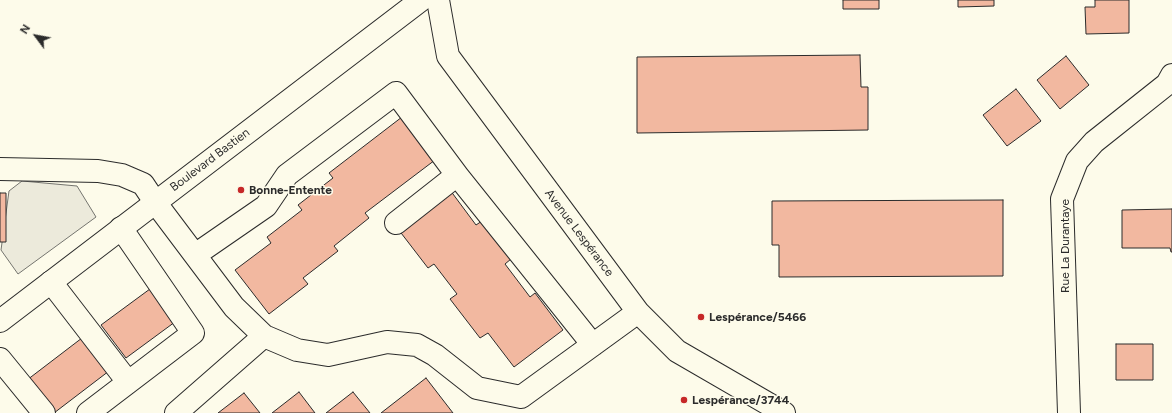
<!DOCTYPE html>
<meta charset="utf-8">
<style>
body{margin:0}
#map{position:relative;width:1172px;height:413px;overflow:hidden;background:#fdfbea;font-family:Figtree,sans-serif}
canvas{display:block}
.north{position:absolute;left:16px;top:16px;width:40px;height:40px;-webkit-text-stroke:3px #fdfbea;paint-order:stroke;rotate:302deg;font-size:11px;font-weight:700;line-height:16px;text-align:center;color:#2b2b2b}
.north::after{content:'';display:block;margin:auto;width:14px;height:18px;background:#2b2b2b;clip-path:polygon(50% 0,100% 100%,50% 72%,0 100%)}
</style>
<div id="map">
<canvas width="1172" height="413"></canvas>
<div class="north">N</div>
</div>
<script>
const c = document.querySelector('canvas').getContext('2d');
c.lineJoin = 'round';
function fillPath(path, color) {
  c.fillStyle = color;
  c.fill(path, 'evenodd');
}
function toPath(rows) {
  const path = new Path2D();
  for (const r of rows) {
    path.moveTo(r[0], r[1]);
    for (let i = 2; i < r.length; i += 2) path.lineTo(r[i], r[i + 1]);
  }
  return path;
}
function trace(path, color, width, dash) {
  c.strokeStyle = color;
  c.lineWidth = width;
  c.lineCap = dash ? 'butt' : 'round';
  c.setLineDash(dash || []);
  c.stroke(path);
}
function write(font, color, halo, rows, align = 'center') {
  c.font = font + ' Figtree,sans-serif';
  c.lineWidth = 3;
  c.setLineDash([]);
  c.textBaseline = 'middle';
  c.strokeStyle = halo;
  c.fillStyle = color;
  for (const [text, x, y, turn = 0] of rows) {
    c.save();
    c.translate(x, y);
    c.rotate((+turn || 0) * Math.PI / 180);
    c.textAlign = isNaN(turn) ? turn : align;
    if (halo) c.strokeText(text, 0, 0);
    c.fillText(text, 0, 0);
    c.restore();
  }
}
const parking = toPath([
 [22,181,77,186,96,217,18,274,1,250,9,191,22,181]
]);
const building = toPath([
 [843,0,879,0,879,9,843,9,843,0],
 [958,0,994,0,994,6,958,7,958,0],
 [1095,0,1129,0,1129,33,1086,34,1085,7,1095,7,1095,0],
 [860,55,861,87,868,87,868,130,637,133,637,57,860,55],
 [1066,56,1089,85,1060,109,1037,80,1066,56],
 [1016,89,1041,121,1007,146,983,115,1016,89],
 [402,117,435,160,365,213,369,218,334,246,338,251,303,278,308,284,269,314,235,270,271,243,267,237,302,210,298,205,333,178,329,173,402,117],
 [450,190,476,225,482,221,511,259,505,264,530,297,535,293,563,330,514,367,488,333,480,338,450,299,457,294,434,264,428,268,398,229,450,190],
 [0,193,6,193,6,242,0,242,0,193],
 [1003,200,1003,276,779,277,779,245,772,245,772,201,1003,200],
 [1172,209,1172,252,1171,252,1170,248,1122,248,1122,210,1172,209],
 [154,286,179,319,126,358,101,325,154,286],
 [82,338,109,371,54,413,27,380,82,338],
 [1116,344,1153,344,1153,380,1116,380,1116,344],
 [426,378,453,413,381,413,426,378],
 [299,392,315,413,272,413,299,392],
 [353,392,370,413,326,413,353,392],
 [244,393,260,413,218,413,244,393]
]);
const minor = toPath([
 [438,0,448,56,638,312,677,351,784,413],
 [0,169,98,171,122,175,143,184,155,202,234,307,264,336,297,350,328,355,387,342,417,345,435,355,477,388,521,397,638,312],
 [396,223,457,175,593,345],
 [195,255,266,206,287,175,396,93,457,175],
 [51,282,128,382],
 [0,359,44,413],
 [88,413,193,333,121,228],
 [176,413,264,336],
 [1069,413,1062,199,1077,161,1094,142,1167,84,1172,75]
]);
const major = toPath([
 [0,321,421,0]
]);
const markers = [
 [241,190,4,"#c62828"],
 [701,317,4,"#c62828"],
 [684,400,4,"#c62828"]
];
const streetNames = [
 ["Boulevard Bastien",210,160,-37],
 ["Avenue Lespérance",579,233,53],
 ["Rue La Durantaye",1065,246,-90]
];
const poiNames = [
 ["Bonne-Entente",249,190],
 ["Lespérance/5466",709,317],
 ["Lespérance/3744",692,400]
];
fillPath(parking, '#eceadb');
trace(parking, '#74746e', 1);
fillPath(building, '#f2b8a0');
trace(building, '#2b2b2b', 1);
trace(minor, '#2b2b2b', 24);
trace(major, '#2b2b2b', 24);
trace(minor, '#fdfbea', 22);
trace(major, '#fdfbea', 22);
for (const [x, y, r, color] of markers) {
  const dot = new Path2D();
  dot.arc(x, y, r, 0, 2 * Math.PI);
  c.fillStyle = color;
  c.fill(dot);
  trace(dot, '#fdfbea', 1.5);
}
write('12px', '#2b2b2b', '#fdfbea', streetNames);
write('bold 12px', '#2b2b2b', '#fdfbea', poiNames, 'left');
</script>
